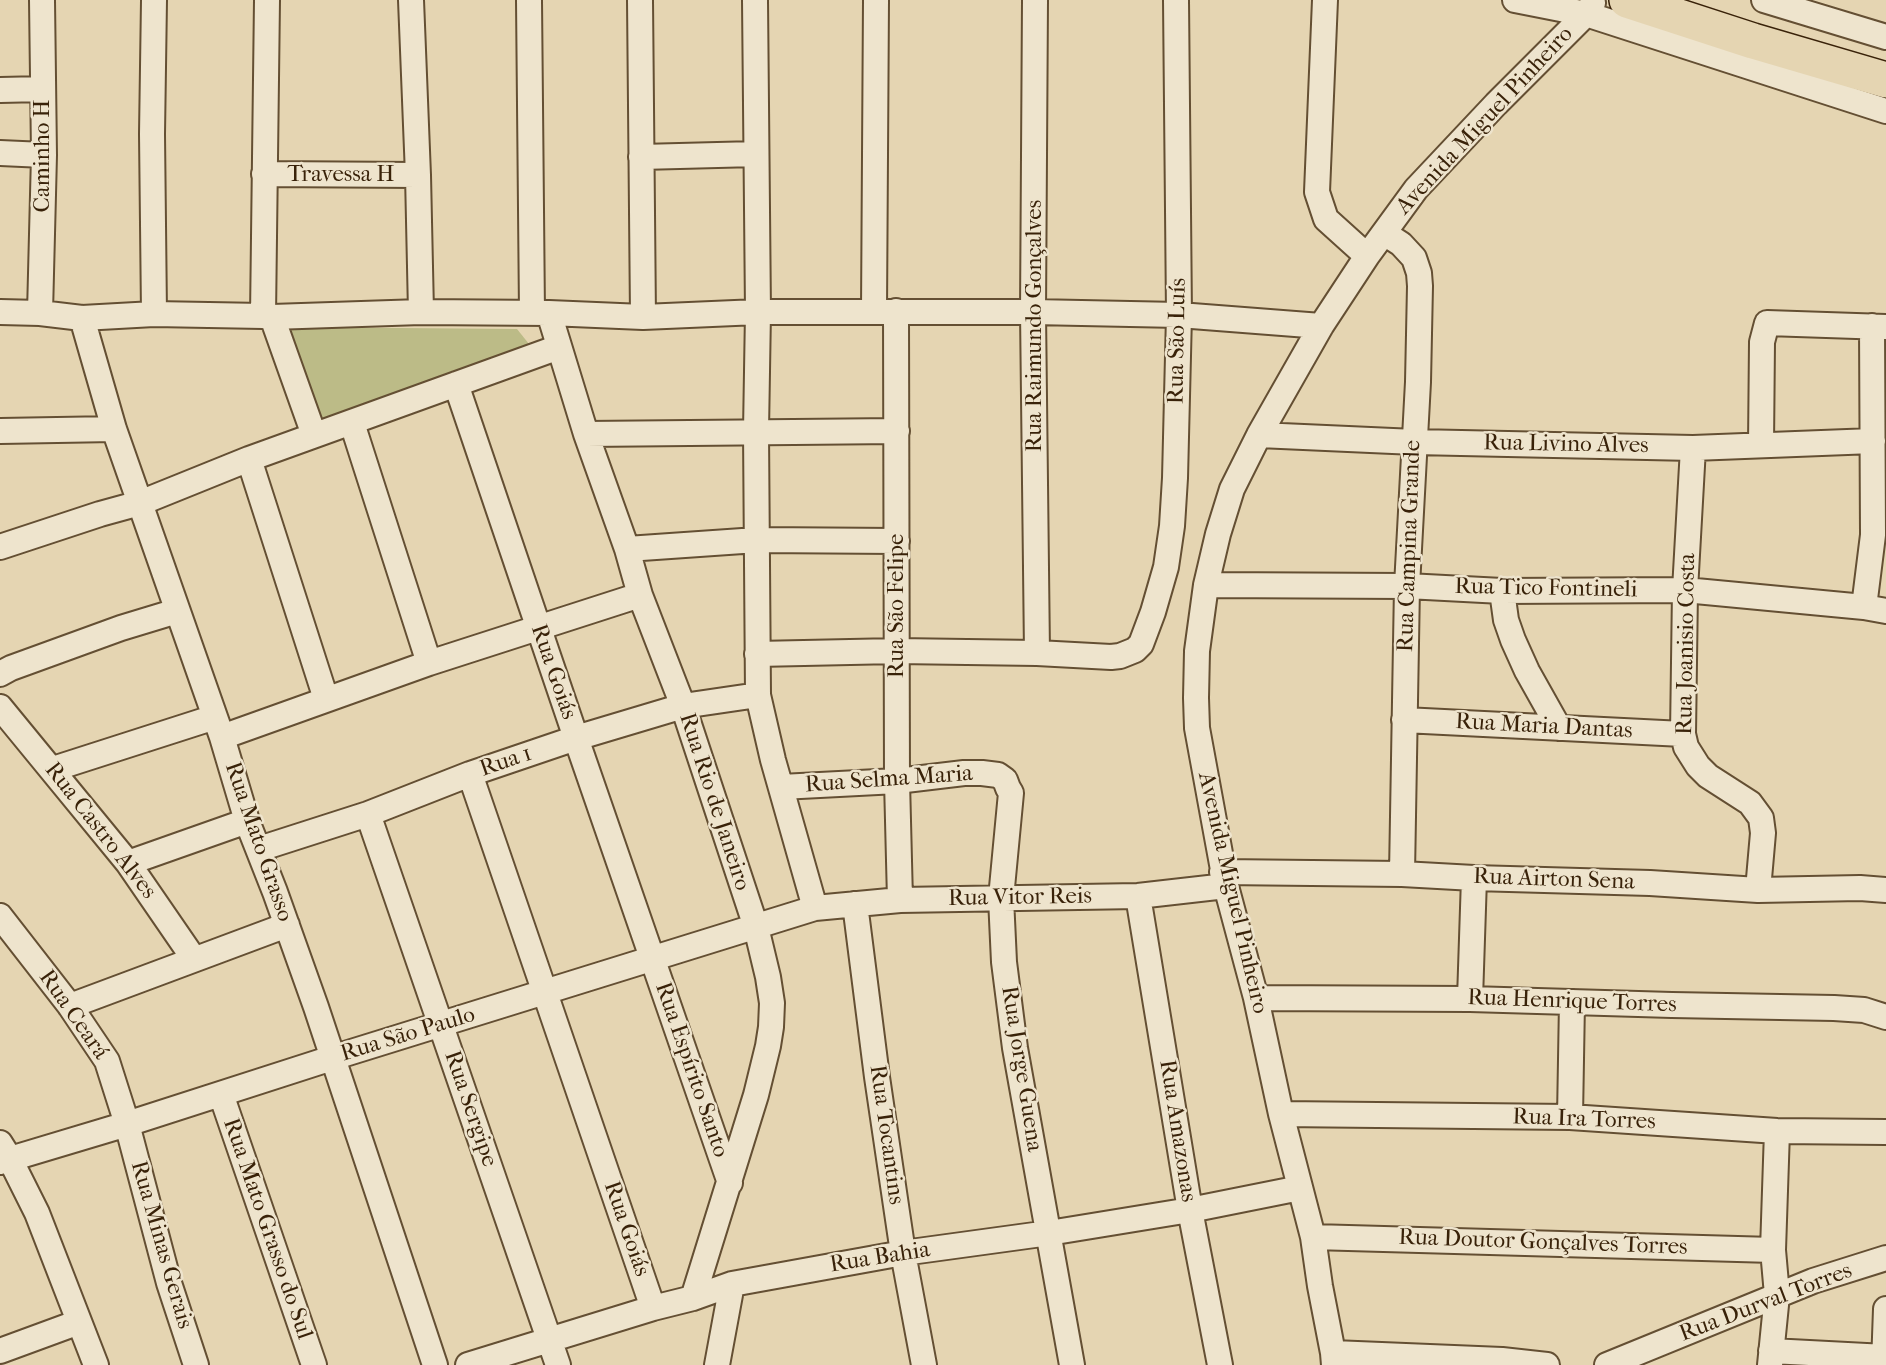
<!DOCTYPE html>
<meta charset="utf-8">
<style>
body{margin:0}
canvas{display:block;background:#e5d5b2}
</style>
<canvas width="1886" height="1365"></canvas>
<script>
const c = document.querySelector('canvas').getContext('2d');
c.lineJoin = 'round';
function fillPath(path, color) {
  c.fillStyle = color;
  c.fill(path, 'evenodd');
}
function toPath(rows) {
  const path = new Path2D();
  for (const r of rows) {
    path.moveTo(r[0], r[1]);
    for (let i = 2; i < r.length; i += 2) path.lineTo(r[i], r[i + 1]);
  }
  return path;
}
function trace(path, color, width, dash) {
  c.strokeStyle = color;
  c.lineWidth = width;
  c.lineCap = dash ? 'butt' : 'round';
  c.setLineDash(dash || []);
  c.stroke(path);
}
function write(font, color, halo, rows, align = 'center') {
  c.font = font + ' "IM FELL French Canon",serif';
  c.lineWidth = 5;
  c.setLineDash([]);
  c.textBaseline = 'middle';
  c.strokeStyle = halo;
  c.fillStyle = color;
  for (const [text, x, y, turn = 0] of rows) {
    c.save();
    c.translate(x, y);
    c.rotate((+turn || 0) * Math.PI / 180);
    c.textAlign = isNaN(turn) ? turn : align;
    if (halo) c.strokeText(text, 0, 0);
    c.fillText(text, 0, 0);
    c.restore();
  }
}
const green = toPath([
 [281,327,517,329,533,349,315,423]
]);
const minor = toPath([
 [154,0,152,134,154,314],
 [411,0,418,175,421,312],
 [529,0,532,313],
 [640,0,643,317],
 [755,0,758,312,756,431,758,695,773,760,815,908],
 [1035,0,1033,312,1037,653],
 [1325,0,1317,192,1326,219,1367,256],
 [1515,0,1586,14,1593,3],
 [1764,0,1886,37],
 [0,90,43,89],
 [0,153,44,155],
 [641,157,756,154],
 [264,174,418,175],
 [1384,233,1401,244,1414,258,1419,273,1420,286,1418,382,1407,586,1402,874],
 [874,311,876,0],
 [896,311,897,781,900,900],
 [0,312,40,313,82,318,154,314,263,316,272,317,421,312,549,313,643,317,758,312,1033,312,1179,315,1321,326],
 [40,313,44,155,42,0],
 [549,313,586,434,627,549,640,595,683,706,756,927,768,977,772,1003,771,1027,768,1046,756,1095,693,1298],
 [263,316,267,0],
 [272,317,314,435],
 [82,318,114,429,222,737,247,821,275,892,316,1007,435,1365],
 [456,384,576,738,730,1183],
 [352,423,429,663],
 [0,431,114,429],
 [586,434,897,431],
 [1259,435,1415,442,1693,448,1873,441],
 [1761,445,1762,342,1767,323,1886,327],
 [1693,448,1685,590,1683,734,1686,747,1698,766,1708,776,1750,803,1761,818,1763,833,1758,890],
 [249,459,326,699],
 [0,547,100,514,140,503,249,459,559,347],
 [627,549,757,540,897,541],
 [1206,585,1407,586,1502,591,1685,590,1864,607,1886,611],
 [1502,591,1506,620,1513,640,1527,671,1559,728],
 [1864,607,1873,535,1872,326],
 [757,654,897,651,1037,653,1111,657,1120,656,1135,650,1141,644,1153,612,1166,567,1172,526,1175,478,1179,315,1176,0],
 [0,674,11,668,121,628,177,611],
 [0,707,128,863,194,959],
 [1404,720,1683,734],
 [222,737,429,663,640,595],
 [53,769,215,717],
 [470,774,653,1308],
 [781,787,897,781,964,773,982,773,998,775,1005,780,1008,788,1011,793,1001,898,1004,962,1015,1048,1072,1365],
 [368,814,558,1365],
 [259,849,368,814,470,774,576,738,683,706,758,695],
 [128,863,247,821],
 [1222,872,1402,874,1474,878,1650,883,1758,890,1860,888,1886,890],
 [1138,896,1190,1210,1220,1365],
 [855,904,877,1077,903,1253,924,1365],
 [0,916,70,1006,107,1061,127,1124,169,1283,196,1365],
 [1256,998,1470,999,1672,1005,1834,1008,1864,1010,1886,1017],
 [1470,999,1474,878],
 [70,1006,287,925],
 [221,1094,314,1365],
 [1281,1114,1570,1117,1777,1131,1886,1132],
 [1570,1117,1572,1002],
 [0,1143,10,1159,37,1213,96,1365],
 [0,1162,127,1124,332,1058,815,908,900,900,1138,896,1226,886],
 [1313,1237,1773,1250],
 [0,1351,79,1322],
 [1771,1351,1886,1357],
 [1333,1353,1502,1360,1547,1365],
 [468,1365,653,1308,693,1298,732,1284,903,1253,1049,1233,1190,1210,1300,1188],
 [717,1365,732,1284],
 [1334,1365,1333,1353,1320,1286,1313,1237,1281,1114,1256,998,1226,886,1197,728,1196,698,1197,651,1206,585,1218,534,1232,489,1259,435,1321,326,1367,256,1416,189,1496,104,1586,14,1886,111],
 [1607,1365,1813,1281,1886,1258],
 [1770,1365,1777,1295,1773,1250,1777,1131],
 [1884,1365,1886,1309]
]);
const highway = toPath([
 [1627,0,1753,41,1886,80]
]);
const streetNames = [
 ["Avenida Miguel Pinheiro",1485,121,-47],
 ["Caminho H",43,156,-90],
 ["Travessa H",341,175],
 ["Rua Raimundo Gonçalves",1035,326,-90],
 ["Rua São Luís",1178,341,-89],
 ["Rua Livino Alves",1566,445,1],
 ["Rua Campina Grande",1410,546,-88],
 ["Rua Tico Fontineli",1546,589,1],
 ["Rua São Felipe",897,606,-90],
 ["Rua Joanisio Costa",1687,644,-89],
 ["Rua Goiás",553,672,71],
 ["Rua Maria Dantas",1544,727,3],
 ["Rua 1",506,762,-19],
 ["Rua Selma Maria",889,780,-4],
 ["Rua Rio de Janeiro",714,802,72],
 ["Rua Castro Alves",100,831,52],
 ["Rua Mato Grasso",258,842,71],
 ["Rua Airton Sena",1554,880,2],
 ["Avenida Miguel Pinheiro",1232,893,77],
 ["Rua Vitor Reis",1020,898,-1],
 ["Rua Henrique Torres",1572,1002,2],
 ["Rua Ceará",73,1015,55],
 ["Rua São Paulo",408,1035,-17],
 ["Rua Jorge Guena",1021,1069,81],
 ["Rua Espírito Santo",691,1070,71],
 ["Rua Sergipe",470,1109,71],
 ["Rua Ira Torres",1584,1120,2],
 ["Rua Amazonas",1177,1131,81],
 ["Rua Tocantins",886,1135,82],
 ["Rua Mato Grasso do Sul",267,1229,71],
 ["Rua Goiás",626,1229,71],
 ["Rua Doutor Gonçalves Torres",1543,1243,2],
 ["Rua Minas Gerais",161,1245,74],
 ["Rua Bahia",880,1258,-9],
 ["Rua Durval Torres",1766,1303,-21]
];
fillPath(green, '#bcbb87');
trace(minor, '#644f33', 28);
trace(highway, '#392209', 38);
trace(minor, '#eee4cd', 24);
trace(highway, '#e5d5b2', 35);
write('23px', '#392209', '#eee4cd', streetNames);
</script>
